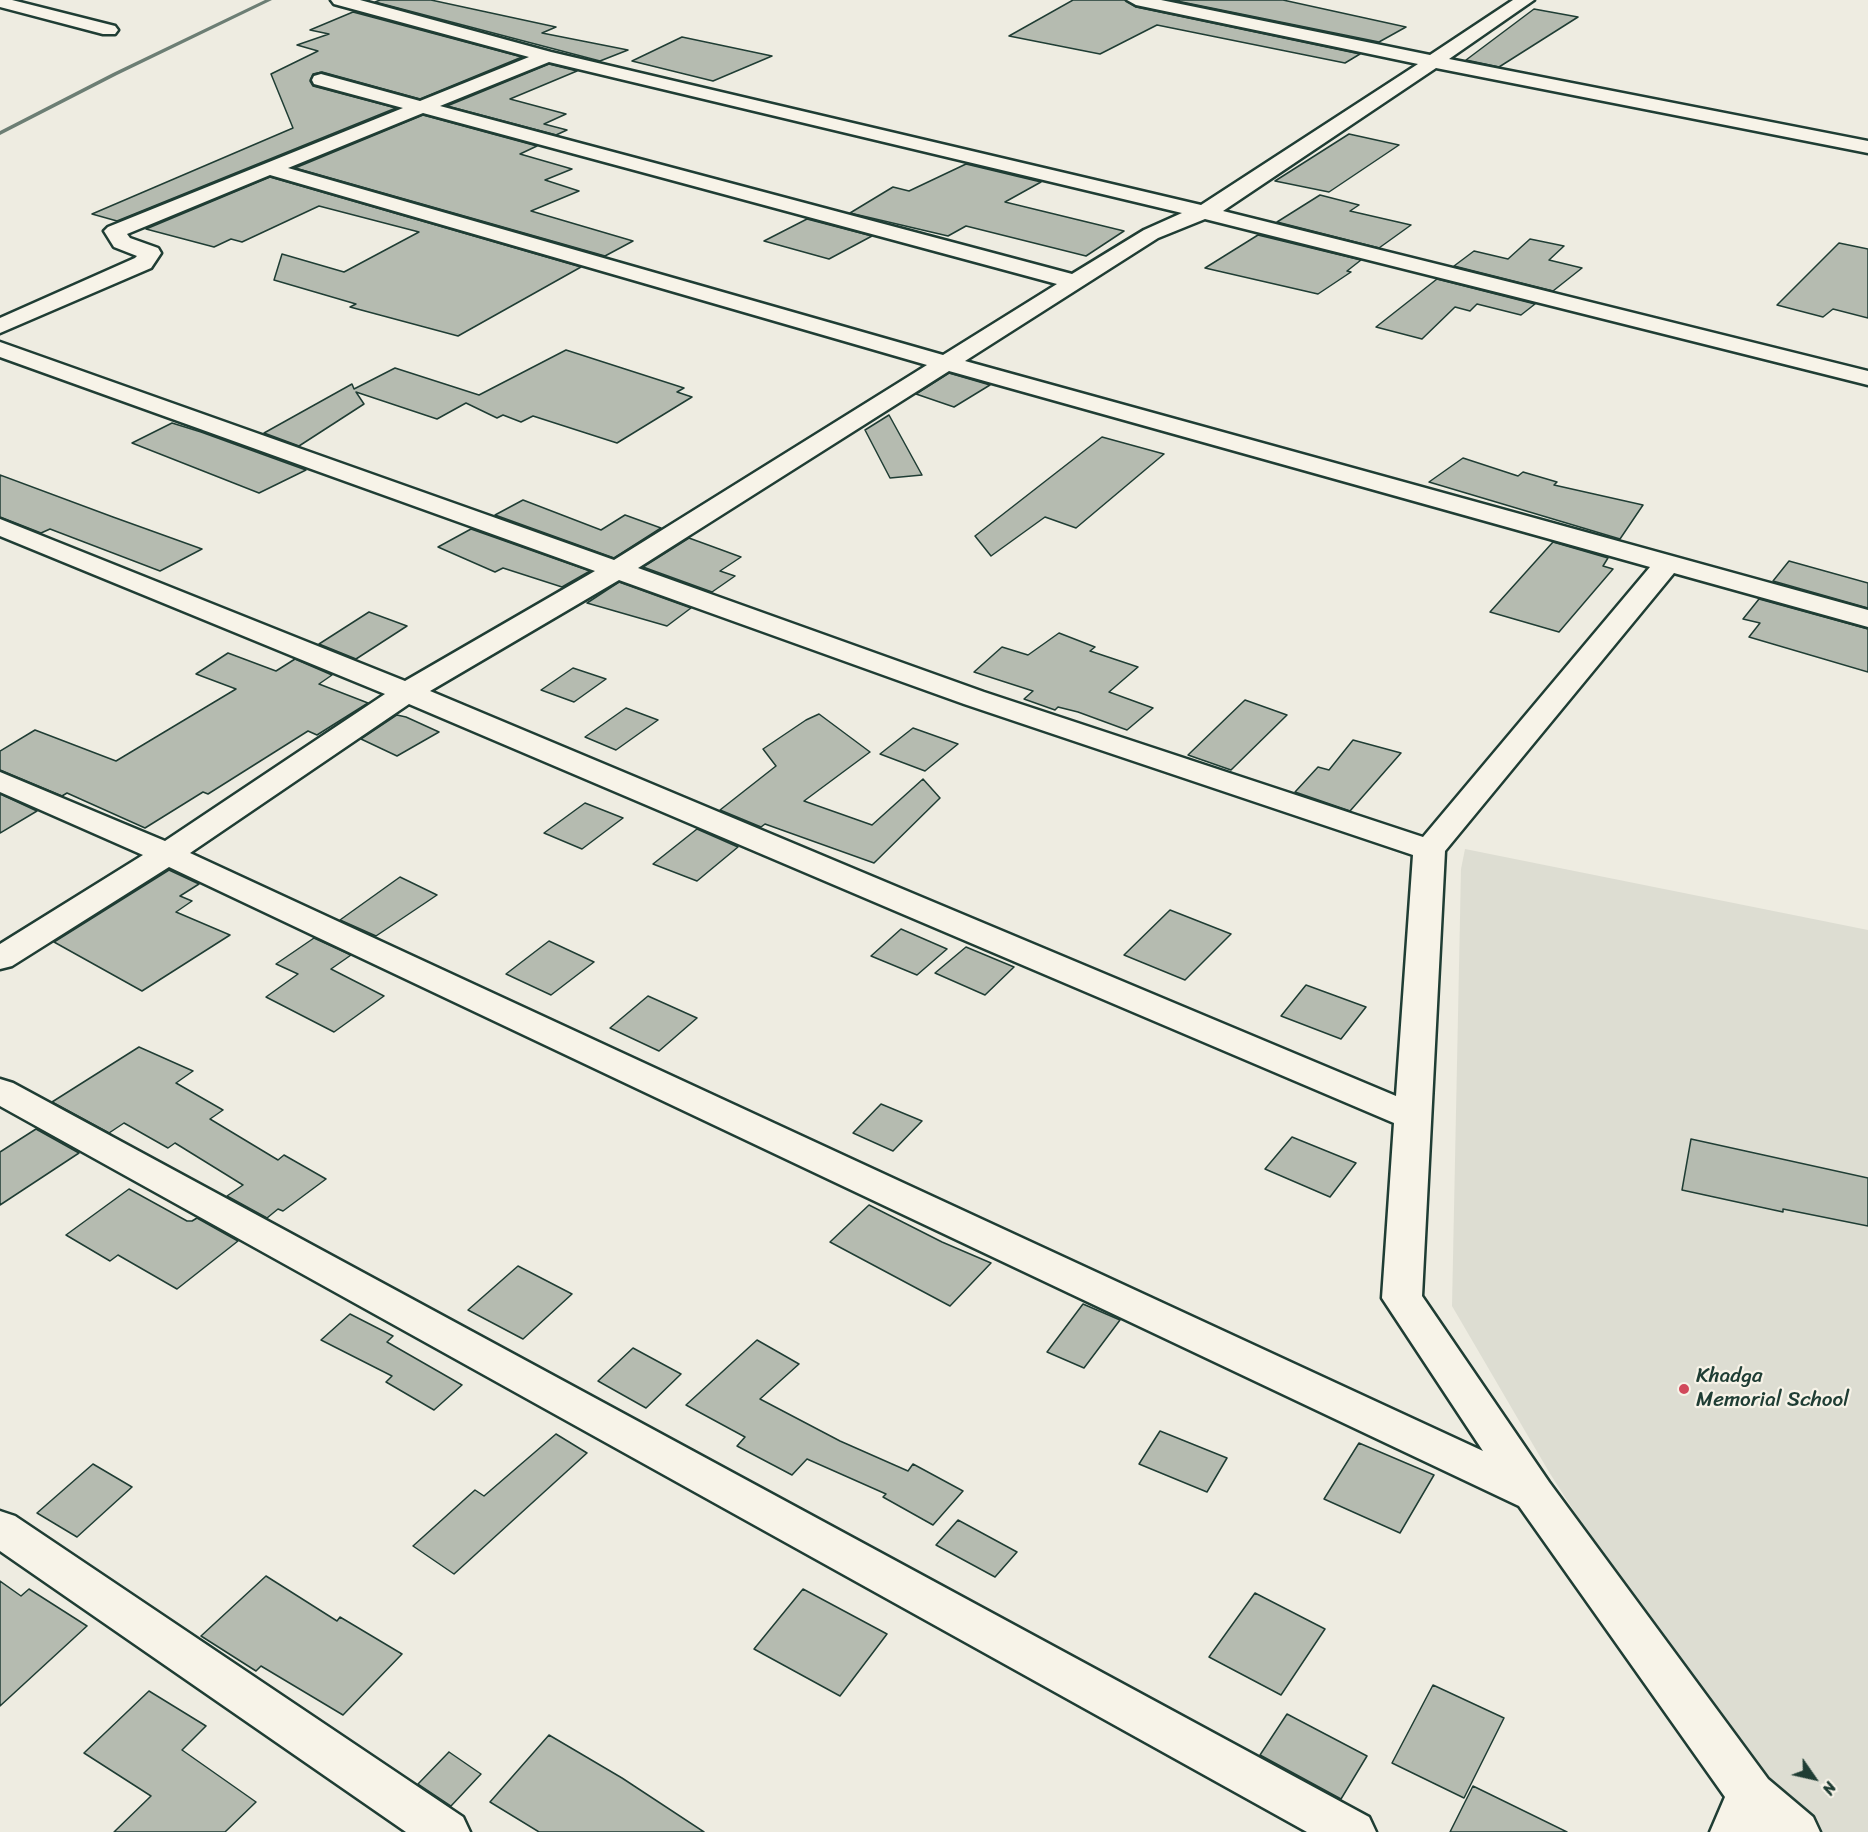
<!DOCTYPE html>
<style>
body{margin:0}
#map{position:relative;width:1868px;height:1832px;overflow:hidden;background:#eeece1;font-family:Sriracha,sans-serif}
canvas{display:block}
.north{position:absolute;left:1784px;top:1748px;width:60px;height:60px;-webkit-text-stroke:4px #f7f3e8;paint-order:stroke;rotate:124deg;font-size:16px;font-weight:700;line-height:24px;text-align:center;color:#1f3d34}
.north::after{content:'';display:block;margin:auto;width:21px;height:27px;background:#1f3d34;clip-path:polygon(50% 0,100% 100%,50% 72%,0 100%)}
</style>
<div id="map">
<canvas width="1868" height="1832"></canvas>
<div class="north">N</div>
</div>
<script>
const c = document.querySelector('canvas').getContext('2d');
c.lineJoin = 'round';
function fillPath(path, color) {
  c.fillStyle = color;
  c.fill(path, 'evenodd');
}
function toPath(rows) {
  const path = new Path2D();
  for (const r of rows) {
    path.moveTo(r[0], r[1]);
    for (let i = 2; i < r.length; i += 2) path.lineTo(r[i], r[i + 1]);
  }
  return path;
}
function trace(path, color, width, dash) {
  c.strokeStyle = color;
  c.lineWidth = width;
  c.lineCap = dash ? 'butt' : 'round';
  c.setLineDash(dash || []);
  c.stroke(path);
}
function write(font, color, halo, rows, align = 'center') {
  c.font = font + ' Sriracha,sans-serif';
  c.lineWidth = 4.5;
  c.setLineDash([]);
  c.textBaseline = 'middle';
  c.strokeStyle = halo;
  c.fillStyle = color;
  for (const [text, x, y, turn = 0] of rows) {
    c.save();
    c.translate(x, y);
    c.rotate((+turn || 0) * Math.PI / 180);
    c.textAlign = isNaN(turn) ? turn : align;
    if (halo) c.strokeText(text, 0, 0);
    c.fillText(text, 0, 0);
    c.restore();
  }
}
const built = toPath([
 [1465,849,1868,930,1868,1832,1779,1832,1549,1472,1452,1306,1461,869]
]);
const stream = toPath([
 [265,0,272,0,117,75,0,135,0,131,113,73,265,0]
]);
const building = toPath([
 [380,0,431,0,556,27,542,33,628,50,600,61,375,2,380,0],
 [1073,0,1125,0,1136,7,1360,54,1345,63,1157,25,1100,54,1009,36,1073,0],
 [1172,0,1283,0,1406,27,1379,42,1172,0],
 [1534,9,1578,17,1499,67,1466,60,1534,9],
 [353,12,522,57,420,99,322,72,313,74,310,81,313,86,396,108,117,221,92,214,293,128,271,74,318,51,297,45,329,34,310,30,353,12],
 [682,37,772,56,713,81,632,61,682,37],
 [549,64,577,71,510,99,566,114,544,124,567,130,556,135,447,106,549,64],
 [423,115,537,146,520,154,572,169,545,180,579,191,531,211,633,241,605,256,295,168,423,115],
 [1349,134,1399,145,1329,192,1275,181,1349,134],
 [966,164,1041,182,1005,202,1124,231,1086,256,966,226,948,236,850,213,893,187,909,191,966,164],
 [270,177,581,267,458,336,350,307,356,304,274,280,282,254,344,272,419,232,319,206,242,242,231,239,214,247,146,229,270,177],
 [1320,195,1359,205,1350,211,1411,225,1379,248,1277,222,1320,195],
 [807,219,872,236,829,259,764,241,807,219],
 [1258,235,1361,260,1347,271,1351,272,1318,294,1205,268,1258,235],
 [1530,239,1564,246,1549,260,1582,268,1553,291,1454,266,1474,251,1508,259,1530,239],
 [1839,243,1868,249,1868,318,1833,309,1823,317,1777,305,1839,243],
 [1437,279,1535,304,1521,315,1477,304,1470,311,1455,307,1422,339,1376,327,1437,279],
 [566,350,684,388,677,392,692,397,617,443,533,416,521,422,503,415,497,418,466,403,437,419,356,392,364,404,299,446,264,433,352,384,354,389,395,368,479,395,566,350],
 [949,373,990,385,954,407,916,394,949,373],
 [889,415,922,475,890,478,865,430,889,415],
 [172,423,201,432,306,470,259,493,132,443,172,423],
 [1102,437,1164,454,1076,528,1045,517,991,556,975,536,1102,437],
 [1463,458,1518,476,1523,472,1557,482,1554,485,1643,505,1620,539,1429,482,1463,458],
 [0,475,113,517,202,549,160,571,50,529,41,533,0,517,0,475],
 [523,500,601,530,625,515,661,528,614,558,495,515,523,500],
 [471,529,590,571,562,587,503,568,495,572,438,547,471,529],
 [689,538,741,557,720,571,735,576,712,592,643,567,689,538],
 [1553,542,1608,558,1603,566,1613,569,1559,632,1490,612,1553,542],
 [1789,561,1868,583,1868,608,1773,581,1789,561],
 [619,582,691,608,667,626,587,603,619,582],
 [1759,599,1868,629,1868,672,1749,637,1760,623,1743,619,1759,599],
 [369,612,407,626,356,659,319,644,369,612],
 [1059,633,1095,647,1090,651,1138,667,1109,692,1153,708,1127,730,1078,712,1058,707,1055,710,1024,699,1033,691,974,672,1002,647,1028,655,1059,633],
 [228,653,276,671,295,659,332,675,319,684,368,703,317,735,308,731,208,794,203,792,145,828,67,793,62,796,0,770,0,751,35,730,116,761,236,689,196,674,228,653],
 [573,668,606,679,574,702,541,690,573,668],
 [1245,700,1287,715,1231,770,1188,755,1245,700],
 [626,708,658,720,616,750,585,737,626,708],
 [819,714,870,752,804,801,872,825,923,779,940,798,874,863,765,824,761,827,720,810,776,766,763,749,806,720,819,714],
 [397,715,406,717,439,732,397,756,361,739,397,715],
 [913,728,958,744,925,771,880,754,913,728],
 [1353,740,1401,753,1350,811,1295,792,1318,767,1329,770,1353,740],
 [0,794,37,811,0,833,0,794],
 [585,803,623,818,582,849,544,833,585,803],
 [697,829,738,847,697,881,653,864,697,829],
 [169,870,199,884,180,896,192,901,176,912,230,935,142,991,54,942,169,870],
 [400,877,437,895,376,936,340,920,400,877],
 [1170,910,1231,934,1185,980,1124,955,1170,910],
 [901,929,947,949,917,975,871,956,901,929],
 [314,938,351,955,331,969,384,996,334,1032,266,997,298,974,276,964,314,938],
 [549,941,594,962,551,995,506,974,549,941],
 [966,947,1014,967,985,995,935,973,966,947],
 [1306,985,1366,1007,1341,1039,1281,1016,1306,985],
 [648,996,697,1018,659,1051,610,1028,648,996],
 [139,1047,193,1071,176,1083,223,1110,210,1119,278,1160,284,1155,326,1179,283,1211,278,1209,267,1218,227,1196,243,1185,175,1143,168,1148,124,1123,109,1133,52,1102,139,1047],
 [881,1104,922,1121,893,1151,853,1133,881,1104],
 [36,1129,79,1153,0,1205,0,1152,36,1129],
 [1292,1137,1356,1163,1330,1197,1265,1169,1292,1137],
 [1691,1139,1868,1178,1868,1226,1783,1209,1783,1212,1682,1190,1691,1139],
 [129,1189,187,1221,192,1221,197,1218,238,1241,177,1289,118,1255,110,1261,66,1235,129,1189],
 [869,1205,942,1242,991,1263,950,1306,830,1242,869,1205],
 [518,1266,572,1294,523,1339,468,1310,518,1266],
 [1083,1304,1120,1320,1084,1368,1047,1352,1083,1304],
 [350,1314,393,1336,387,1342,462,1385,434,1410,386,1382,392,1376,321,1340,350,1314],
 [757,1340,799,1364,760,1399,840,1441,908,1471,913,1464,963,1491,933,1525,883,1497,886,1494,807,1459,792,1475,737,1446,745,1437,686,1405,757,1340],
 [633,1348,681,1374,646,1408,598,1381,633,1348],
 [1160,1431,1227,1458,1207,1492,1139,1464,1160,1431],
 [556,1434,587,1453,454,1574,413,1546,475,1490,484,1496,556,1434],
 [1359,1443,1434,1475,1400,1533,1324,1499,1359,1443],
 [93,1464,132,1487,77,1537,37,1513,93,1464],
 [958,1520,1017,1552,995,1577,936,1545,958,1520],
 [266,1576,337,1621,340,1617,402,1654,343,1715,261,1666,256,1671,201,1636,266,1576],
 [0,1581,21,1596,29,1589,87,1626,0,1706,0,1581],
 [803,1589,887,1634,840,1696,754,1649,803,1589],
 [1255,1593,1325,1629,1281,1695,1209,1657,1255,1593],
 [1433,1685,1504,1718,1464,1798,1392,1763,1433,1685],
 [149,1691,206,1726,182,1750,256,1802,225,1832,114,1832,151,1796,84,1753,149,1691],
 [1287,1714,1367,1756,1341,1799,1260,1755,1287,1714],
 [549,1735,622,1778,704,1832,539,1832,490,1802,549,1735],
 [449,1752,481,1774,451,1806,418,1784,449,1752],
 [1473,1786,1567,1832,1450,1832,1473,1786]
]);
const street = toPath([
 [0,0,12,0,115,26,118,30,115,34,103,34,0,7,0,0],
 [331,0,360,0,551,52,1201,205,1418,64,1136,5,1127,0,1161,0,1430,55,1513,0,1534,0,1449,59,1868,141,1868,153,1436,68,1223,211,1868,371,1868,385,1205,219,1158,238,965,361,1868,610,1868,627,1674,573,1445,851,1422,1296,1549,1482,1768,1779,1813,1817,1820,1832,1710,1832,1725,1797,1519,1506,169,867,12,966,0,969,0,944,143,855,0,792,0,772,165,841,385,694,0,536,0,519,405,681,595,571,0,357,0,342,614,560,927,365,270,175,127,234,130,238,158,248,161,253,151,268,0,333,0,318,135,258,137,256,114,247,104,231,108,227,403,108,314,84,312,80,314,76,321,74,420,101,529,57,334,4,331,0],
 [549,62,1182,213,1144,230,1072,274,440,106,549,62],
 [423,113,1057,284,943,355,288,168,423,113],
 [949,371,1650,567,1423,837,984,692,638,568,949,371],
 [619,580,964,704,1413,855,1396,1096,430,691,619,580],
 [409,704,1394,1123,1382,1298,1483,1451,190,853,409,704],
 [0,1079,13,1083,1369,1817,1376,1832,1307,1832,0,1106,0,1079],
 [0,1511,15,1516,463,1817,470,1832,406,1832,0,1551,0,1511]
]);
const markers = [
 [1684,1389,6,"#d1495b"]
];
const nearPoinames = [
 ["Khadga",1696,1377],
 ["Memorial School",1696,1401]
];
fillPath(built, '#ddddd2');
fillPath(stream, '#6c7e74');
fillPath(building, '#b5bbb0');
trace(building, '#1f3d34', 1.5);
trace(street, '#1f3d34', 5);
fillPath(street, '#f7f3e8');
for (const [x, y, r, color] of markers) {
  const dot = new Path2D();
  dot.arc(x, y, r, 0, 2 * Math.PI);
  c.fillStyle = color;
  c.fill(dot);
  trace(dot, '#f7f3e8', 2);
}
write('21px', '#1f3d34', '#f7f3e8', nearPoinames, 'left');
</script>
